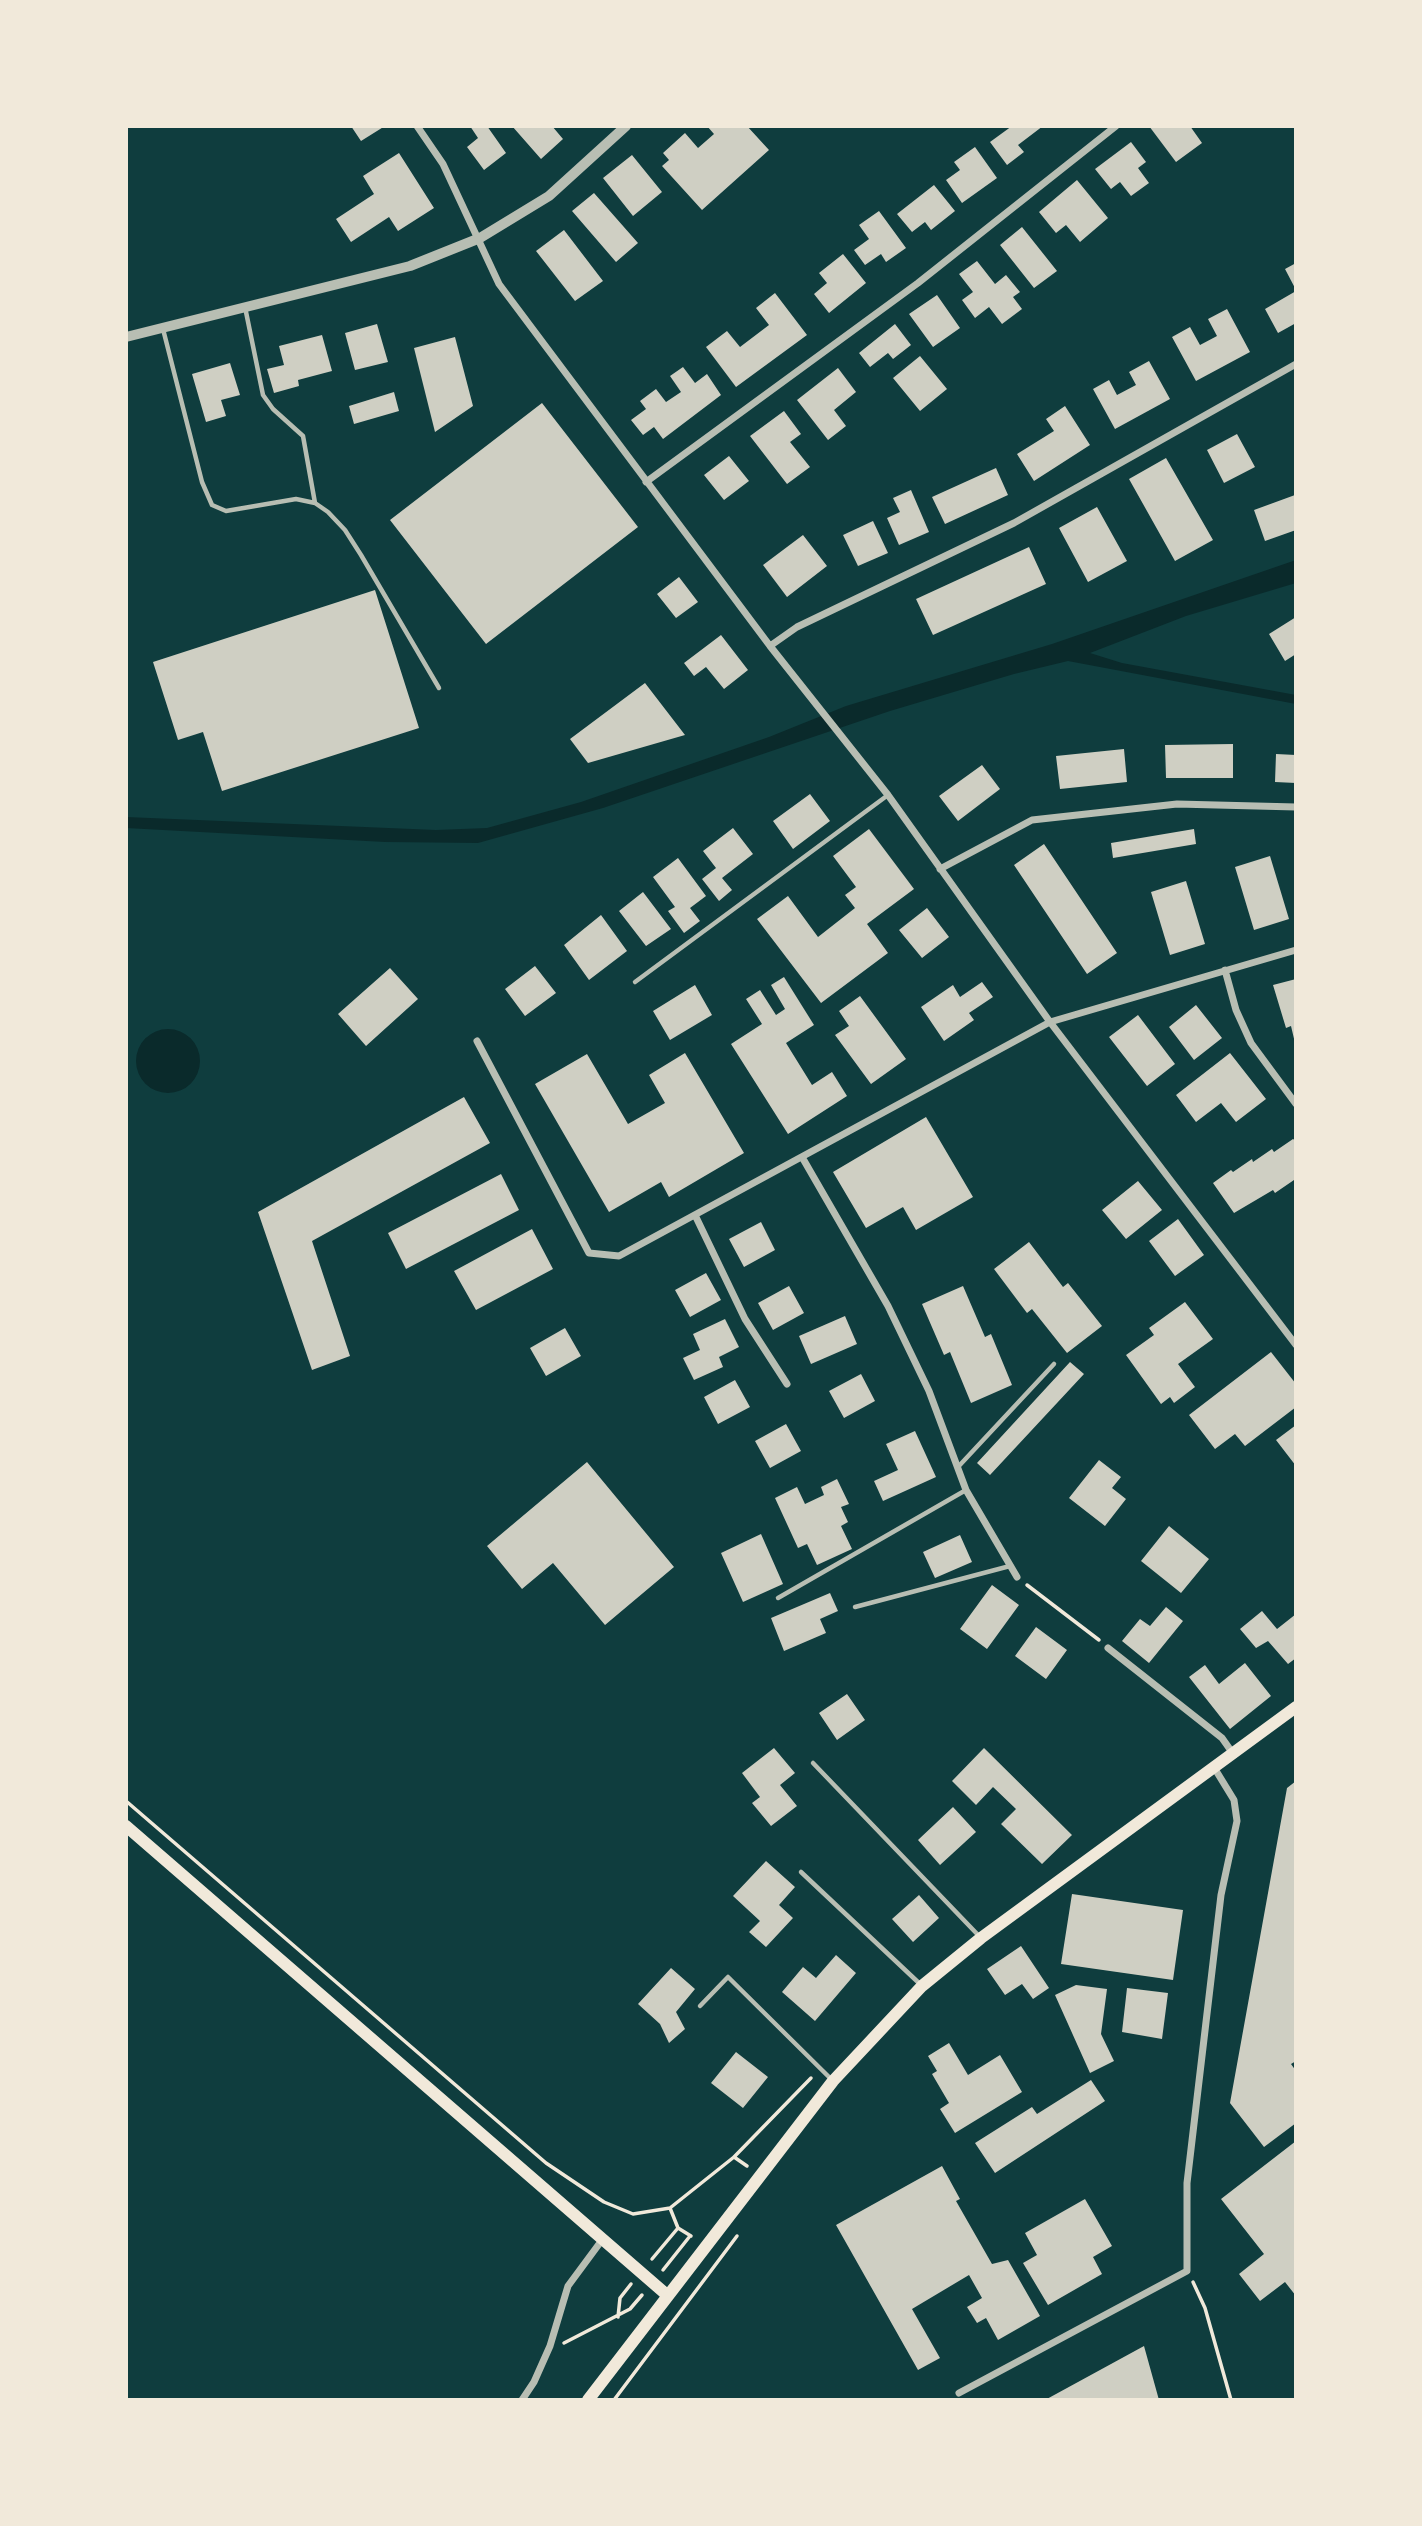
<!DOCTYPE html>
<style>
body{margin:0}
#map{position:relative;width:1422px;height:2526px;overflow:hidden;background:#0f3d3e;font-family:"Roboto Condensed",sans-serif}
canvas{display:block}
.frame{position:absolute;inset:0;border:128px solid #f1e9da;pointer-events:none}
</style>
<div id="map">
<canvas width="1422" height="2526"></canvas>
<div class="frame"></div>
</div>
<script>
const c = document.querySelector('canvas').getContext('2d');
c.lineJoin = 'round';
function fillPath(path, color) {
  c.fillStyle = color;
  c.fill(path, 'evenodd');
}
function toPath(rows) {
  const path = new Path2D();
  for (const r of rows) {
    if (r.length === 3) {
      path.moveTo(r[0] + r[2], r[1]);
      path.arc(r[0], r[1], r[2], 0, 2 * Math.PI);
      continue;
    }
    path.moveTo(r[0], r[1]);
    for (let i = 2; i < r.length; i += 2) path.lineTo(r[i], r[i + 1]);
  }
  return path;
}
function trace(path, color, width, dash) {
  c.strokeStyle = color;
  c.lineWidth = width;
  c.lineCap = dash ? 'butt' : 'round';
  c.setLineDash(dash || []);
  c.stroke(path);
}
const water = toPath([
 [1296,560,1296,583,1186,616,1090,653,1122,663,1296,695,1296,704,1068,661,1014,674,890,711,603,808,478,843,385,842,126,828,126,817,436,830,487,828,581,802,769,737,846,706,1052,644],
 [168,1061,32]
]);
const building = toPath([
 [351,126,385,126,361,141],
 [470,126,487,126,506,153,484,170,467,147,478,138],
 [512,126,552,126,563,139,541,159],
 [707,126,747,126,769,150,702,210,662,166,669,160,663,153,685,133,698,148,714,134],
 [1012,126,1043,126,1018,145,1024,152,1007,165,990,142],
 [1149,126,1190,126,1202,143,1176,162],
 [1131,142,1146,162,1138,168,1149,183,1131,196,1120,182,1111,189,1095,169],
 [975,147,997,178,962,203,946,180,960,170,954,162],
 [399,153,434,208,398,231,389,217,351,242,336,219,374,194,363,176],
 [632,155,662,192,633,216,603,178],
 [1077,180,1108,218,1080,242,1066,225,1056,233,1039,212],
 [934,185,955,211,931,230,925,222,912,232,897,214],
 [594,193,638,243,616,262,572,211],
 [879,211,906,248,886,262,881,254,865,265,854,250,869,239,859,225],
 [1022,227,1057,271,1034,288,1000,245],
 [564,230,603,281,575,301,536,251],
 [843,254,866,283,829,313,814,294,827,283,819,273],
 [977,261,995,284,1006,275,1020,292,1013,297,1022,309,1002,324,989,307,975,318,962,300,973,292,959,274],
 [1296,263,1296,290,1285,269],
 [1296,291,1296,323,1278,333,1265,309],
 [775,293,807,335,736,387,706,347,727,331,740,347,769,325,756,308],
 [937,295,960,328,933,347,909,314],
 [1227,309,1250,352,1196,381,1172,337,1190,327,1200,345,1217,336,1208,319],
 [377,324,388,362,355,370,345,333],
 [895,324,911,345,893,359,888,353,870,367,859,353],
 [322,335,332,371,298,380,299,386,274,393,267,369,284,365,279,346],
 [455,337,473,406,435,432,414,348],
 [920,356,947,389,920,411,893,378],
 [1149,361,1170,399,1115,429,1093,389,1109,380,1117,395,1136,385,1129,372],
 [230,363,240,395,221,400,226,416,206,422,192,374],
 [683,367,695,383,707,374,721,395,663,439,654,427,643,435,631,420,646,409,640,401,656,389,666,402,681,392,670,376],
 [838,368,856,392,834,410,846,426,828,440,797,400],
 [394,392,399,411,354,424,349,406],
 [542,403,638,527,486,644,390,520],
 [1065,406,1090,445,1034,481,1017,454,1054,431,1046,419],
 [784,411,801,434,790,442,810,467,787,484,750,436],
 [1237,434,1255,467,1224,483,1207,450],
 [729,456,749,481,724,500,704,475],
 [1166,458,1213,540,1175,561,1129,479],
 [996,468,1008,495,945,524,932,497],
 [911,490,929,532,899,545,887,518,900,512,893,498],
 [1295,495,1296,530,1265,541,1254,510],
 [1097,507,1127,561,1088,582,1059,528],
 [873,521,888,553,858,566,843,535],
 [803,535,827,566,787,597,763,565],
 [1029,547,1046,584,933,635,916,599],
 [679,577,698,602,676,618,657,594],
 [375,590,419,728,222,791,203,732,178,740,153,662],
 [1296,617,1296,654,1285,661,1269,634],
 [721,635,748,670,724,689,706,667,694,676,684,663],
 [645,683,685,735,588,763,570,739],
 [1233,744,1233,778,1166,778,1165,745],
 [1124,749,1127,782,1060,789,1056,756],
 [1276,754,1296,755,1296,783,1275,782],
 [982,765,1000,789,958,821,939,796],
 [810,794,830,821,793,849,773,821],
 [733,828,753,854,722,878,732,890,719,901,702,879,716,868,703,851],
 [869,829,914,889,867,924,888,953,821,1003,757,919,788,896,818,937,855,908,845,895,856,887,833,856],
 [1194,829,1196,844,1113,858,1111,843],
 [1044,844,1117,953,1087,974,1014,865],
 [1270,856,1289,919,1254,930,1235,867],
 [678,858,706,896,690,908,700,921,684,933,668,911,675,907,653,877],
 [1186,881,1205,944,1170,955,1151,892],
 [643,892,671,929,646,946,619,911],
 [927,908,949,937,922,958,899,930],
 [601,915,627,951,589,980,564,945],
 [535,966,556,993,525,1016,505,989],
 [390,968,418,999,366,1046,338,1014],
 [784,977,814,1025,786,1043,812,1085,832,1072,847,1096,788,1134,731,1044,762,1024,746,999,760,990,776,1015,785,1009,771,985],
 [1296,979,1296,1043,1295,1043,1291,1026,1286,1028,1273,985],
 [982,982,993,997,969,1013,974,1020,944,1041,921,1007,953,985,960,997],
 [695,985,712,1015,670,1040,653,1011],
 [860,996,906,1059,871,1084,835,1035,849,1026,839,1011],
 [1196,1005,1222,1038,1194,1060,1169,1027],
 [1138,1015,1175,1064,1147,1086,1109,1037],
 [685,1053,744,1153,669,1197,661,1182,609,1212,535,1084,587,1054,628,1124,665,1103,649,1075],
 [1230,1053,1266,1099,1236,1122,1221,1103,1196,1122,1176,1095],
 [464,1097,490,1143,312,1241,350,1356,312,1370,258,1212],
 [926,1117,973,1197,916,1230,903,1207,866,1228,833,1172],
 [1293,1139,1296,1141,1296,1183,1294,1180,1275,1193,1273,1190,1234,1213,1213,1183,1231,1170,1233,1172,1252,1159,1253,1162,1272,1149,1274,1152],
 [501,1174,519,1210,406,1269,388,1233],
 [1138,1181,1162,1210,1126,1239,1102,1210],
 [1178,1219,1204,1255,1175,1276,1149,1241],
 [761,1222,775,1250,744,1267,729,1239],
 [532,1229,553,1269,476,1310,454,1271],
 [1029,1242,1063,1287,1068,1283,1102,1326,1067,1353,1032,1309,1027,1313,994,1269],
 [706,1273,721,1300,690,1317,675,1290],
 [789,1286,804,1313,773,1330,758,1303],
 [963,1286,985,1337,991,1334,1012,1385,971,1403,950,1352,944,1355,922,1304],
 [1185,1302,1213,1339,1178,1364,1195,1387,1174,1403,1170,1397,1161,1404,1126,1355,1154,1335,1149,1328],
 [845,1316,857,1344,811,1364,799,1336],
 [725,1319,739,1347,719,1357,723,1367,694,1380,683,1358,700,1350,693,1334],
 [565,1328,581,1356,546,1376,530,1348],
 [1271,1352,1296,1384,1296,1407,1245,1446,1235,1434,1215,1449,1189,1415],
 [1070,1362,1084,1374,990,1475,977,1463],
 [861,1374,875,1401,844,1418,829,1391],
 [735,1380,750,1407,718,1424,704,1397],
 [786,1424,801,1451,770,1468,755,1441],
 [1296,1425,1296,1466,1276,1440],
 [915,1431,936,1477,883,1501,874,1481,898,1470,886,1444],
 [1099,1460,1121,1477,1112,1488,1126,1499,1105,1526,1069,1498],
 [587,1462,674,1567,605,1625,553,1563,522,1589,487,1546],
 [837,1479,849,1504,841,1507,848,1522,841,1526,852,1549,817,1565,807,1544,798,1548,775,1498,797,1487,805,1504,824,1495,821,1487],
 [1169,1526,1209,1559,1181,1593,1141,1561],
 [761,1534,783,1584,743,1602,721,1553],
 [960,1535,972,1562,935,1578,923,1552],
 [992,1585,1019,1605,987,1649,960,1629],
 [830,1593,838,1611,820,1619,826,1633,784,1651,771,1618],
 [1166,1607,1183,1621,1149,1663,1122,1641,1140,1619,1150,1626],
 [1262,1611,1277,1629,1296,1614,1296,1658,1288,1664,1268,1641,1256,1648,1240,1629],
 [1036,1627,1067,1650,1046,1679,1015,1656],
 [1245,1663,1271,1696,1230,1729,1189,1677,1205,1665,1219,1684],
 [847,1694,865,1720,837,1740,819,1713],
 [774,1748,795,1773,780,1785,797,1806,771,1826,752,1803,760,1797,742,1773],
 [984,1748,1072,1835,1042,1864,1001,1824,1016,1809,993,1787,976,1805,952,1781],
 [1296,1781,1296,2061,1291,2064,1296,2071,1296,2123,1264,2147,1230,2103,1287,1788],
 [953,1807,976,1832,940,1865,918,1840],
 [766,1861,795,1887,779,1905,793,1918,766,1947,749,1932,760,1921,733,1896],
 [1072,1894,1183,1910,1173,1980,1061,1964],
 [919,1895,939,1918,913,1942,892,1919],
 [1021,1946,1049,1988,1033,1999,1022,1984,1005,1995,987,1969],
 [836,1955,856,1973,815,2021,782,1992,803,1967,816,1978],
 [671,1968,695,1989,676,2012,685,2029,669,2043,660,2024,638,2004],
 [1076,1985,1107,1989,1101,2034,1114,2061,1090,2073,1055,1995],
 [1127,1988,1168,1993,1162,2039,1122,2032],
 [949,2043,968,2075,1000,2055,1022,2092,955,2133,940,2109,949,2103,932,2074,937,2071,928,2056],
 [736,2052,768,2077,743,2108,711,2083],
 [1091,2080,1105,2101,995,2173,975,2143,1032,2107,1037,2114],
 [1296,2141,1296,2296,1285,2282,1260,2301,1239,2274,1264,2254,1221,2199],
 [942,2166,960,2199,956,2201,992,2264,1008,2260,1040,2316,998,2340,986,2318,977,2323,967,2307,982,2298,969,2275,912,2309,940,2358,918,2370,836,2225],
 [1085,2199,1112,2246,1093,2257,1102,2274,1048,2305,1023,2263,1037,2255,1025,2233],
 [1144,2346,1159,2400,1045,2400]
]);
const path = toPath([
 [1027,1585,1099,1640],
 [126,1801,546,2163,604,2202,633,2214,670,2208,734,2157,747,2166],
 [734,2157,811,2078],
 [670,2208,678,2228,691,2236],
 [652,2259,678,2228],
 [663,2270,690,2236],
 [1193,2282,1205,2308,1231,2400],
 [618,2317,620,2298,631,2284],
 [564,2343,630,2309,642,2295],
 [614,2400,737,2236]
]);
const service = toPath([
 [245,307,263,395,273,409,303,436,315,503],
 [163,329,202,482,212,505,226,511,296,499,315,503,328,512,345,530,361,555,439,688],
 [635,982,888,795],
 [958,1467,1054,1364],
 [778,1598,966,1490],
 [855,1607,1010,1566],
 [813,1763,980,1937],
 [801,1872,920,1984],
 [700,2006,728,1977,831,2079]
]);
const minor = toPath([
 [417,126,443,164,499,284,770,646,888,795,1050,1022,1296,1345],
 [646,482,918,283,1116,126],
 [770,646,797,627,1014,523,1296,364],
 [940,869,1032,820,1177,804,1296,807],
 [1225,970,1236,1010,1251,1043,1296,1104],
 [477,1041,589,1253,619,1256,1050,1022,1296,950],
 [802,1157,888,1306,929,1391,966,1490,1017,1577],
 [695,1215,745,1319,787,1384],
 [1108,1648,1222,1738,1234,1755],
 [959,2393,1187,2271,1187,2183,1221,1895,1237,1821,1234,1800,1215,1769],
 [522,2400,534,2382,550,2346,568,2286,602,2240]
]);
const tertiary = toPath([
 [126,337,410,266,480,238,549,196,626,126]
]);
const secondary = toPath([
 [126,1826,667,2295],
 [588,2400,833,2081,922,1986,981,1938,1296,1707]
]);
fillPath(water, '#0a2a2b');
fillPath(building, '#cfcfc3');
trace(path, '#f1e9da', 3.5);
trace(service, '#b8beb3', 4.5);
trace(minor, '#b8beb3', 7);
trace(tertiary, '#b8beb3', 10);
trace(secondary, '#f1e9da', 12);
</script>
